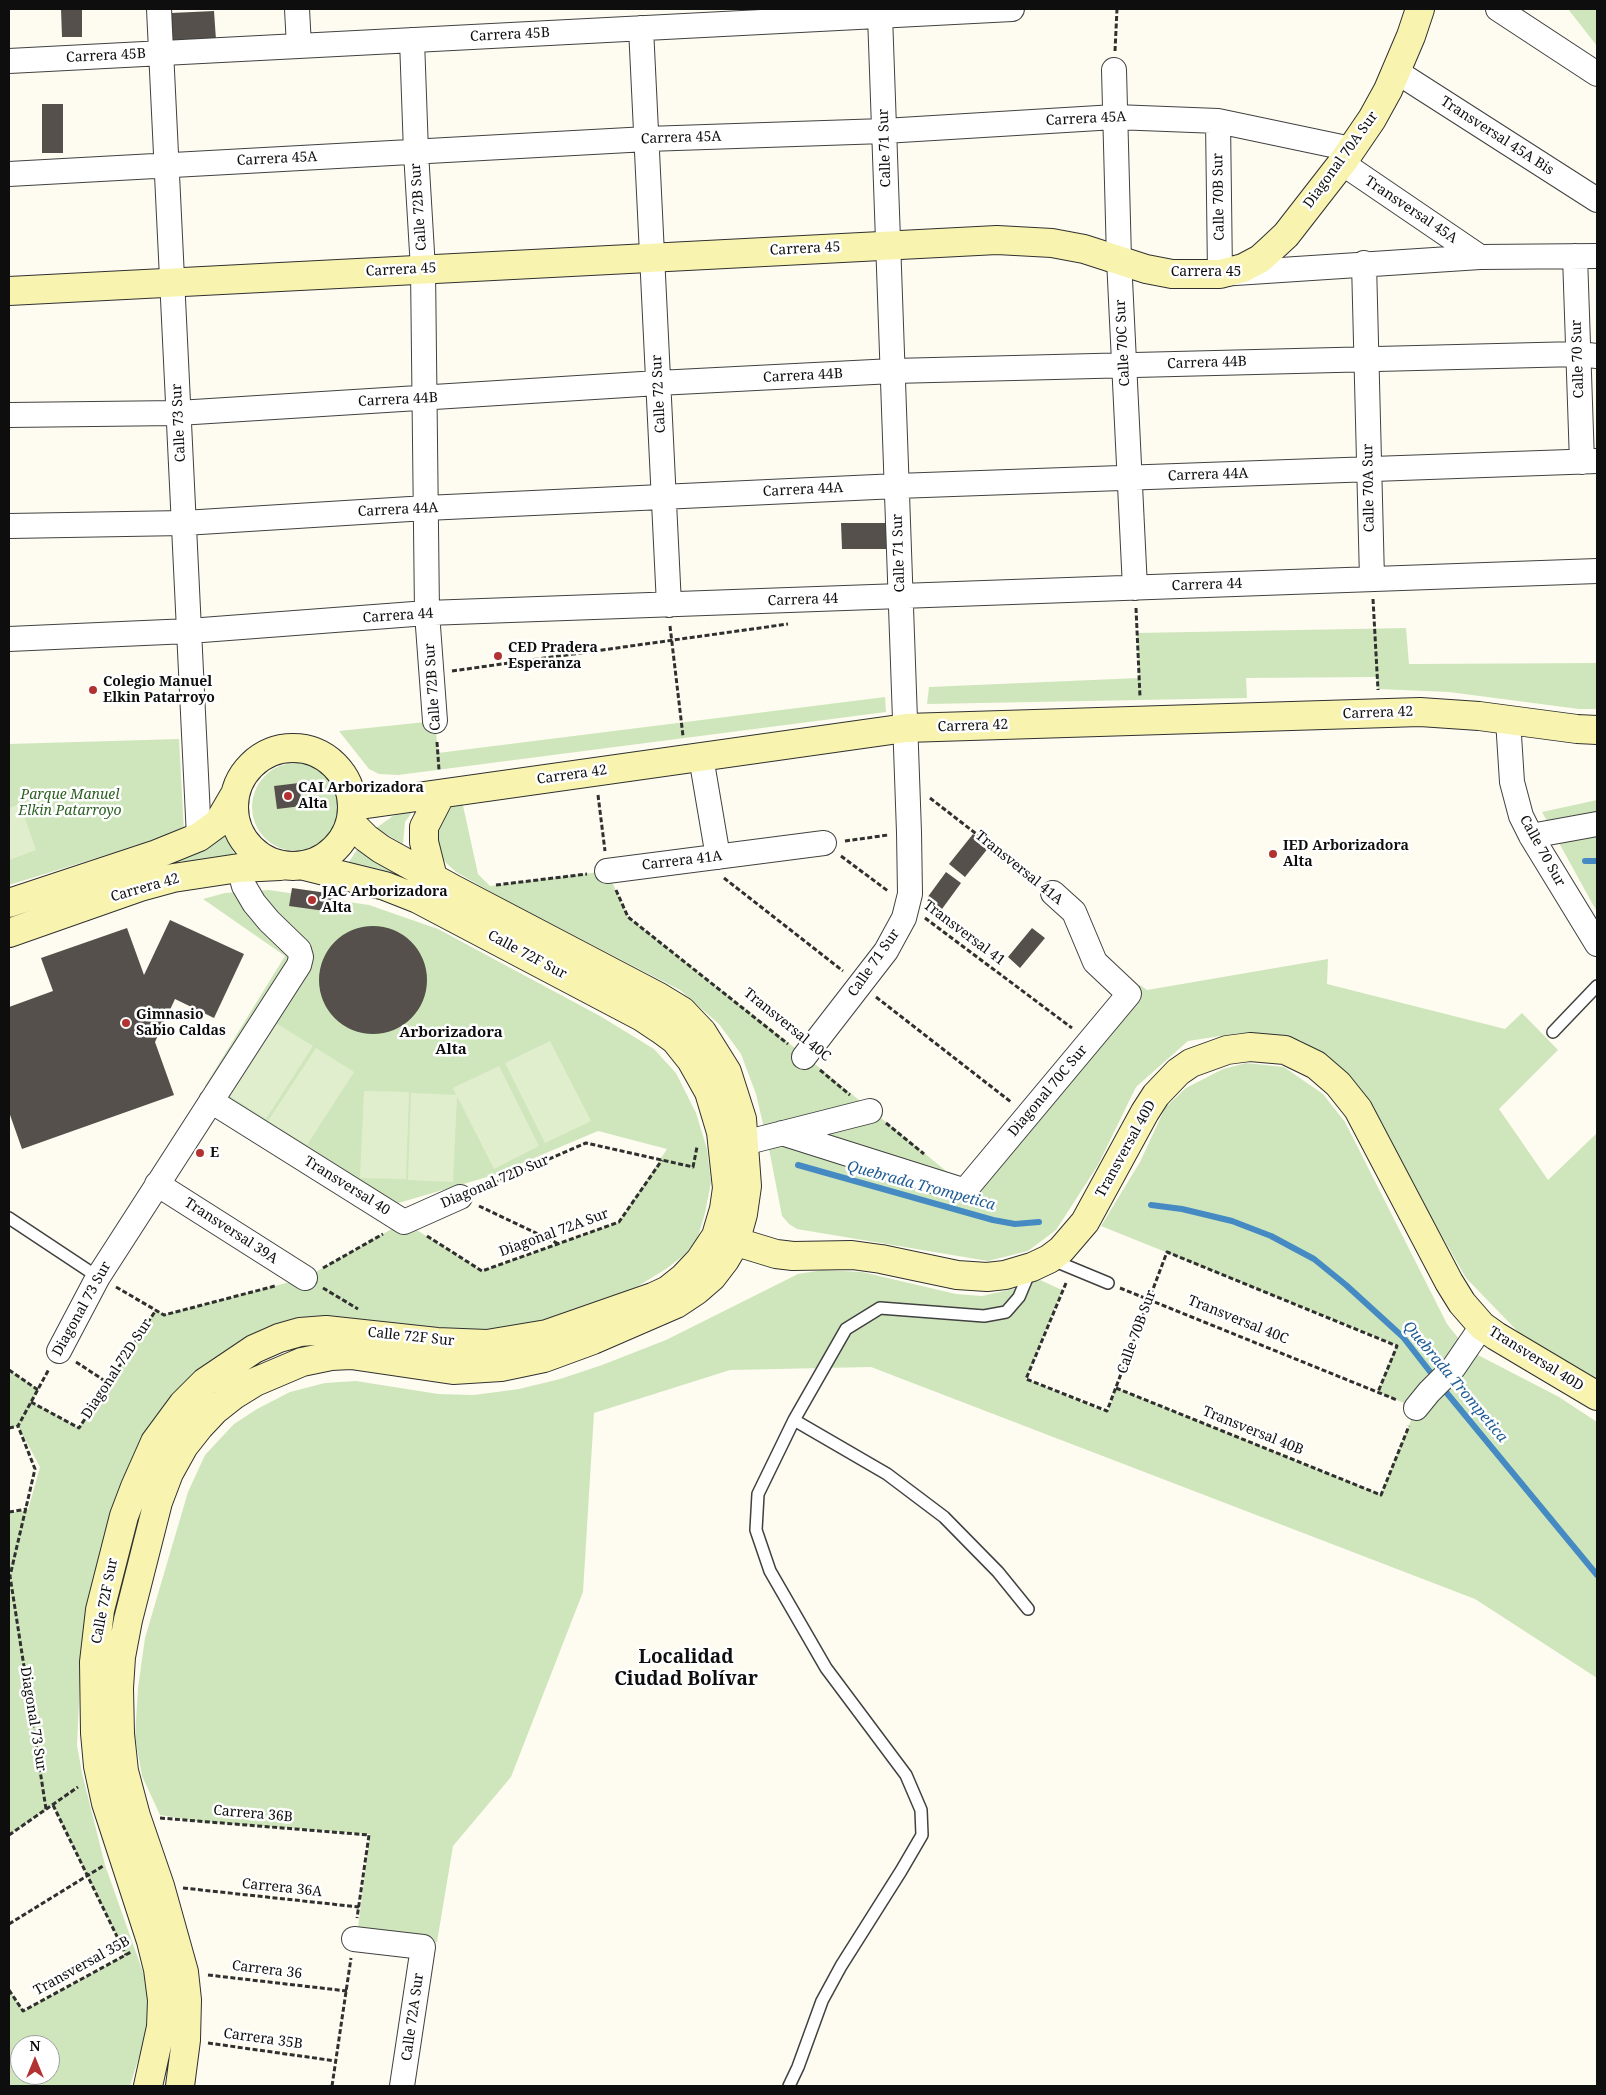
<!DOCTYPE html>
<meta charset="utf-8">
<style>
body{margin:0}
#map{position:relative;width:1606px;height:2095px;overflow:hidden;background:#fefcf0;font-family:"Noto Serif",serif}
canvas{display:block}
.frame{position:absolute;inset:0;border:10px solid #0e0e0e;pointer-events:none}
.north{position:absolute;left:10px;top:2035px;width:50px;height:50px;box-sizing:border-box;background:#fff;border:1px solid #9f9f9f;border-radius:50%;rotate:0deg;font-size:14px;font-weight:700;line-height:20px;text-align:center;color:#0e0e0e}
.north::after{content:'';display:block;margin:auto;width:18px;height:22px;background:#b23131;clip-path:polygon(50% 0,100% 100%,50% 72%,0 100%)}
</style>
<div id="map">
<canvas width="1606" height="2095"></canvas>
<div class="frame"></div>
<div class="north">N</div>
</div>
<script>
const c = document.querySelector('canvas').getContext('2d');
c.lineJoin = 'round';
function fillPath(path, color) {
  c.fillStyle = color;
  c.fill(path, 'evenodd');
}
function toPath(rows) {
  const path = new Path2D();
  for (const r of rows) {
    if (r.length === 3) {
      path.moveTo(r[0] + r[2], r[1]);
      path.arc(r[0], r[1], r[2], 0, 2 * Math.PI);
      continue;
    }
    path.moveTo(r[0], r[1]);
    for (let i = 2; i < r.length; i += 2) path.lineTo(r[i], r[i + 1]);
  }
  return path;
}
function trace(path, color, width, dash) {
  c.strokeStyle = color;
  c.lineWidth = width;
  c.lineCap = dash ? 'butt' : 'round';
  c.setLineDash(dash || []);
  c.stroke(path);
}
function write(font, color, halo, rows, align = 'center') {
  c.font = font + ' "Noto Serif",serif';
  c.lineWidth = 5;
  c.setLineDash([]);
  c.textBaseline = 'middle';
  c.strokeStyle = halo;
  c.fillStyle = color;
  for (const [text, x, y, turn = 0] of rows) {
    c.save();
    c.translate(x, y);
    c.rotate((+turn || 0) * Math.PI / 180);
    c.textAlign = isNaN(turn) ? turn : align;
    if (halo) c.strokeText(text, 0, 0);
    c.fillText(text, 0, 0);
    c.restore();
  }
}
const green = toPath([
 [1568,9,1597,9,1597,46],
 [1406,628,1409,664,1597,663,1597,709,1579,709,1449,692,1378,689,1377,677,1246,678,1247,698,927,704,929,687,1139,678,1137,633],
 [885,697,886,712,398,775,379,774,369,769,339,731,435,721,438,753],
 [179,739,184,831,9,885,9,744],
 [296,807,44],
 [1597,800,1597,912,1542,812],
 [462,801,478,874,490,886,607,871,628,917,805,1056,967,1188,1140,985,1147,990,1328,959,1327,984,1505,1029,1522,1013,1558,1050,1499,1109,1548,1180,1597,1133,1597,1380,1526,1340,1466,1278,1414,1187,1382,1123,1349,1079,1300,1040,1240,1033,1188,1041,1136,1087,1098,1165,1056,1230,1028,1251,988,1261,797,1229,789,1224,782,1216,770,1154,756,1094,741,1054,719,1024,680,990,505,900,456,872,443,860,436,845,438,824,447,809],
 [413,811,405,822,403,844,376,828,393,816],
 [225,833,235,856,177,862],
 [358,848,417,883,394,875,347,865],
 [269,890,369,905,438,929,600,1016,654,1049,676,1073,696,1113,707,1149,711,1182,705,1213,697,1240,684,1255,666,1269,638,1286,588,1309,501,1334,276,1342,148,1441,81,1660,77,1745,82,1773,105,1865,144,1975,149,2005,147,2031,130,2086,9,2086,9,1990,24,2011,126,1955,53,1805,9,1835,9,1513,28,1510,40,1467,18,1426,9,1428,9,1370,38,1389,32,1402,79,1428,156,1310,164,1315,305,1278,404,1222,482,1271,619,1222,667,1149,598,1131,494,1175,395,1204,205,1086,285,956,203,899,225,893],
 [20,2045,50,2045,50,2075,20,2075],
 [1246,1063,1284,1067,1323,1094,1345,1122,1447,1324,1459,1339,1476,1354,1559,1397,1597,1422,1597,1678,1475,1599,871,1367,730,1370,594,1413,583,1592,511,1777,453,1846,437,1942,357,1935,370,1834,195,1821,160,1815,142,1776,135,1737,138,1688,145,1638,188,1492,205,1455,234,1424,257,1409,290,1392,325,1383,356,1381,438,1394,474,1395,519,1389,560,1379,602,1365,666,1340,798,1274,823,1270,862,1272,956,1294,982,1296,1013,1289,1038,1279,1062,1290,1026,1379,1108,1413,1116,1388,1381,1495,1416,1408,1378,1392,1397,1345,1101,1226,1140,1162,1165,1108,1186,1088,1223,1069]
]);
const pitch = toPath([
 [20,804,36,850,9,860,9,808],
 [274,1022,313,1046,266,1119,228,1095],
 [550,1041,591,1121,545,1143,505,1063],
 [316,1048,354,1072,307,1145,268,1121],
 [499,1066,539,1146,494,1169,457,1096,453,1182,408,1180,411,1093,456,1095,453,1088],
 [364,1091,409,1092,406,1179,360,1178]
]);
const stream = toPath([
 [1585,861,1597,861],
 [798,1165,993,1220,1015,1224,1039,1222],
 [1151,1205,1182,1209,1232,1221,1271,1236,1314,1259,1346,1285,1403,1337,1435,1378],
 [1441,1386,1597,1575]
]);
const building = toPath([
 [61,9,82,9,82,37,62,37],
 [214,11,216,40,173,43,171,13],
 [42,104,63,104,63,153,42,153],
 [841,523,887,523,887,549,842,549],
 [299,783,302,806,277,809,274,786],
 [973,834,989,847,965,877,949,864],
 [946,872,961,883,942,909,927,898],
 [292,888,334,894,332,912,289,906],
 [170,920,244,954,214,1018,175,999,155,1042,174,1095,22,1149,9,1112,9,1007,53,991,41,958,127,928,144,975],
 [373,980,54],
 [1032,928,1045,938,1020,968,1008,957]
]);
const path = toPath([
 [1115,51,1117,9],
 [1373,599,1378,690],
 [1136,608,1140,697],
 [670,626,683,736],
 [452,671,788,624],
 [437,742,439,770],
 [598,795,605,851],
 [930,798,1037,881],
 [845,841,888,835],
 [841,856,888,891],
 [724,878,843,971],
 [496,885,587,874],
 [616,890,628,917,788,1044],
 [925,918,1072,1028],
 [876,997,1011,1102],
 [820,1070,850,1095],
 [886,1123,924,1154],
 [480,1189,586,1143,693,1167,697,1147],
 [479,1206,557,1243],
 [427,1236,482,1271,619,1222,662,1160],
 [323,1268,383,1234],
 [1066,1283,1026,1379,1107,1411,1167,1252,1397,1346,1378,1392],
 [116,1287,164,1315,275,1286],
 [323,1288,358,1309],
 [1120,1288,1397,1400],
 [76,1362,108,1383],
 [9,1370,38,1390],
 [1116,1388,1381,1495,1409,1426],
 [31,1402,79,1428,156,1310],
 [9,1428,18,1426],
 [9,1512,27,1509],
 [53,1805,126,1955],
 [46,1809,10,1576,35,1469,18,1426,49,1369],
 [160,1818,369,1835,357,1918],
 [9,1835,78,1787],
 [183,1888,359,1907],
 [9,1924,103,1866],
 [208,1975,347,1991],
 [9,1990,23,2011,131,1952],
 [208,2043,336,2061],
 [332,2086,351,1958]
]);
const lane = toPath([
 [1553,1032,1597,986],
 [9,1218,98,1277],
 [1050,1259,1108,1283],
 [794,1420,887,1474,944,1517,998,1572,1028,1609],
 [789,2086,798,2067,822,2001,841,1966,901,1871,922,1835,921,1810,906,1775,826,1668,770,1571,756,1530,758,1494,794,1420,846,1329,880,1308,984,1316,1006,1312,1019,1297,1030,1271]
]);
const street = toPath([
 [159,9,199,837],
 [297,9,299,46],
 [1498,9,1597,74],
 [641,28,669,605],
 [412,40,416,152,423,269,427,613,435,721],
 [9,61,1012,9],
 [1114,70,1119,259,1135,588],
 [1397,72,1597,200],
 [1218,121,1220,274,1480,257,1597,256],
 [1342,163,1480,257],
 [9,174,647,139,884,131,1115,117,1218,121,1351,149],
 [1575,256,1582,462],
 [1364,263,1372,579],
 [9,415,178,413,658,383,893,371,1578,354,1597,356],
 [9,526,184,523,426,508,897,486,1597,461],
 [9,639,189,631,427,613,1597,571],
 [1508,720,1512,782,1521,816,1531,836,1597,944],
 [701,757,718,857],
 [1531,836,1597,824],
 [607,871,824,843],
 [804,1057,886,951,904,918,910,894,909,832,880,15],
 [211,1101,404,1222,460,1197],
 [782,1133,959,1189,967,1188,1129,994,1095,962,1074,912,1053,893],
 [744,1143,870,1111],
 [157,1184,305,1278],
 [59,1351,98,1277,299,965,301,957,299,950,269,921,254,903,244,886,239,868],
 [1416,1408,1429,1392,1454,1367,1482,1326],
 [354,1939,423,1947,402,2086]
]);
const secondary = toPath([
 [9,291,997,240,1052,243,1084,249,1146,269,1172,274,1220,274,1243,268,1260,259,1271,249,1286,235,1342,163,1372,119,1388,90,1411,36,1420,9],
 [293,807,59],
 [353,806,906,728,1420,712,1479,716,1577,729,1597,730],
 [433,878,424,842,424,827,441,794],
 [9,903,157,854,199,837,218,823,235,794],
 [9,933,140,887,173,878,239,868,280,866],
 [717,1236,776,1254,793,1256,852,1255,881,1259,957,1275,987,1277,1005,1275,1032,1267,1049,1259,1061,1250,1085,1222,1145,1112,1156,1095,1178,1072,1191,1063,1227,1050,1250,1047,1285,1050,1316,1065,1338,1084,1358,1109,1449,1282,1462,1303,1482,1326,1496,1336,1597,1396],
 [148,2086,161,2027,162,2000,158,1969,151,1941,106,1803,98,1766,95,1733,94,1662,100,1610,124,1516,135,1487,155,1442,183,1404,205,1382,254,1349,279,1338,300,1332,326,1330,437,1342,487,1344,547,1334,653,1297,668,1290,683,1278,700,1260,716,1236,724,1209,727,1188,721,1132,709,1092,691,1060,675,1040,660,1029,642,1017,418,899,385,886,304,866],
 [180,2086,186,2040,187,2000,184,1972,160,1886,136,1816,124,1771,120,1734,119,1688,121,1657,128,1620,158,1502,169,1473,184,1446,199,1427,215,1410,234,1395,255,1382,302,1362,331,1356,351,1355,453,1370,501,1367,544,1358,593,1340,676,1304,697,1290,712,1277,725,1260,735,1243,743,1214,747,1186,742,1119,727,1072,702,1032,682,1011,659,997,455,890,381,849,366,838,352,824]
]);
const markers = [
 [498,656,5,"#b23131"],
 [93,690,5,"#b23131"],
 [288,796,5,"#b23131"],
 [1273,854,5,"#b23131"],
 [312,900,5,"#b23131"],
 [126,1023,5,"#b23131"],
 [200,1153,5,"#b23131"]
];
const streetNames = [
 ["Carrera 45B",510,35,-3],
 ["Carrera 45B",106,56,-3],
 ["Carrera 45A",1086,119,-3],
 ["Transversal 45A Bis",1497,136,33],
 ["Carrera 45A",681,138,-2],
 ["Calle 71 Sur",885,148,-92],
 ["Carrera 45A",277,159,-3],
 ["Diagonal 70A Sur",1341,160,-54],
 ["Calle 70B Sur",1219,197,-91],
 ["Calle 72B Sur",419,207,-94],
 ["Transversal 45A",1411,210,34],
 ["Carrera 45",805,249,-3],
 ["Carrera 45",401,270,-3],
 ["Carrera 45",1206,272],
 ["Calle 70C Sur",1123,343,-93],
 ["Calle 70 Sur",1578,359,-92],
 ["Carrera 44B",1207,363,-2],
 ["Carrera 44B",803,376,-3],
 ["Calle 72 Sur",659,394,-93],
 ["Carrera 44B",398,400,-3],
 ["Calle 73 Sur",179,423,-93],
 ["Carrera 44A",1208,475,-2],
 ["Calle 70A Sur",1369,488,-91],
 ["Carrera 44A",803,490,-3],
 ["Carrera 44A",398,510,-3],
 ["Calle 71 Sur",899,553,-92],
 ["Carrera 44",1207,585,-2],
 ["Carrera 44",803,600,-2],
 ["Carrera 44",398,616,-4],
 ["Calle 72B Sur",433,687,-94],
 ["Carrera 42",1378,713,-2],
 ["Carrera 42",973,726,-2],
 ["Carrera 42",572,775,-8],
 ["Calle 70 Sur",1542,851,61],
 ["Carrera 41A",682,861,-7],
 ["Transversal 41A",1019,868,39],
 ["Carrera 42",145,888,-16],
 ["Transversal 41",964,933,37],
 ["Calle 72F Sur",527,955,28],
 ["Calle 71 Sur",874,963,-55],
 ["Transversal 40C",787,1025,39],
 ["Diagonal 70C Sur",1048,1091,-50],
 ["Transversal 40D",1126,1149,-61],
 ["Diagonal 72D Sur",495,1182,-23],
 ["Transversal 40",347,1186,32],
 ["Transversal 39A",231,1231,33],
 ["Diagonal 72A Sur",554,1233,-20],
 ["Diagonal 73 Sur",82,1309,-61],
 ["Transversal 40C",1238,1320,22],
 ["Calle 70B Sur",1137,1332,-70],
 ["Calle 72F Sur",411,1337,6],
 ["Transversal 40D",1536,1359,32],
 ["Diagonal 72D Sur",117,1369,-57],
 ["Transversal 40B",1253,1431,22],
 ["Calle 72F Sur",105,1601,-79],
 ["Diagonal 73 Sur",33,1719,81],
 ["Carrera 36B",253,1814,5],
 ["Carrera 36A",282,1888,6],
 ["Transversal 35B",82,1966,-29],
 ["Carrera 36",267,1970,7],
 ["Calle 72A Sur",413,2017,-82],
 ["Carrera 35B",263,2039,8]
];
const poiNames = [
 ["CED Pradera",508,648],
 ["Esperanza",508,664],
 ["Colegio Manuel",103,682],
 ["Elkin Patarroyo",103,698],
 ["CAI Arborizadora",298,788],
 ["Alta",298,804],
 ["IED Arborizadora",1283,846],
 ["Alta",1283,862],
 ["JAC Arborizadora",322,892],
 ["Alta",322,908],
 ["Gimnasio",136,1015],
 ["Sabio Caldas",136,1031],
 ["E",210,1153]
];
const parkNames = [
 ["Parque Manuel",70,795],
 ["Elkin Patarroyo",70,811]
];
const neighbourhoodNames = [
 ["Arborizadora",451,1033],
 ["Alta",451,1050]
];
const waterNames = [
 ["Quebrada Trompetica",921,1186,15],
 ["Quebrada Trompetica",1455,1382,50]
];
const districtNames = [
 ["Localidad",686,1658],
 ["Ciudad Bolívar",686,1680]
];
fillPath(green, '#cfe6bc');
fillPath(pitch, '#e1eecd');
trace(stream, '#458ac2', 6);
fillPath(building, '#55504b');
trace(lane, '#414141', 14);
trace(street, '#414141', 26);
trace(secondary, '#303030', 30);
trace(path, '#303030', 3, [5, 2.5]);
trace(lane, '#fff', 11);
trace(street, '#fff', 24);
trace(secondary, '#f8f4b0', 28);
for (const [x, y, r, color] of markers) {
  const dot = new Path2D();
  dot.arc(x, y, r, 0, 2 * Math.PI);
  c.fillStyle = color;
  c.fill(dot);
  trace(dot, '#fff', 2);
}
write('14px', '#0e0e0e', '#fff', streetNames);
write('bold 14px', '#0e0e0e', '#fff', poiNames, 'left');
write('italic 14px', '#2d6023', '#fff', parkNames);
write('bold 15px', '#0e0e0e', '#fff', neighbourhoodNames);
write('italic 15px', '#215d95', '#fff', waterNames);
write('bold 19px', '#0e0e0e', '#fff', districtNames);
</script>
